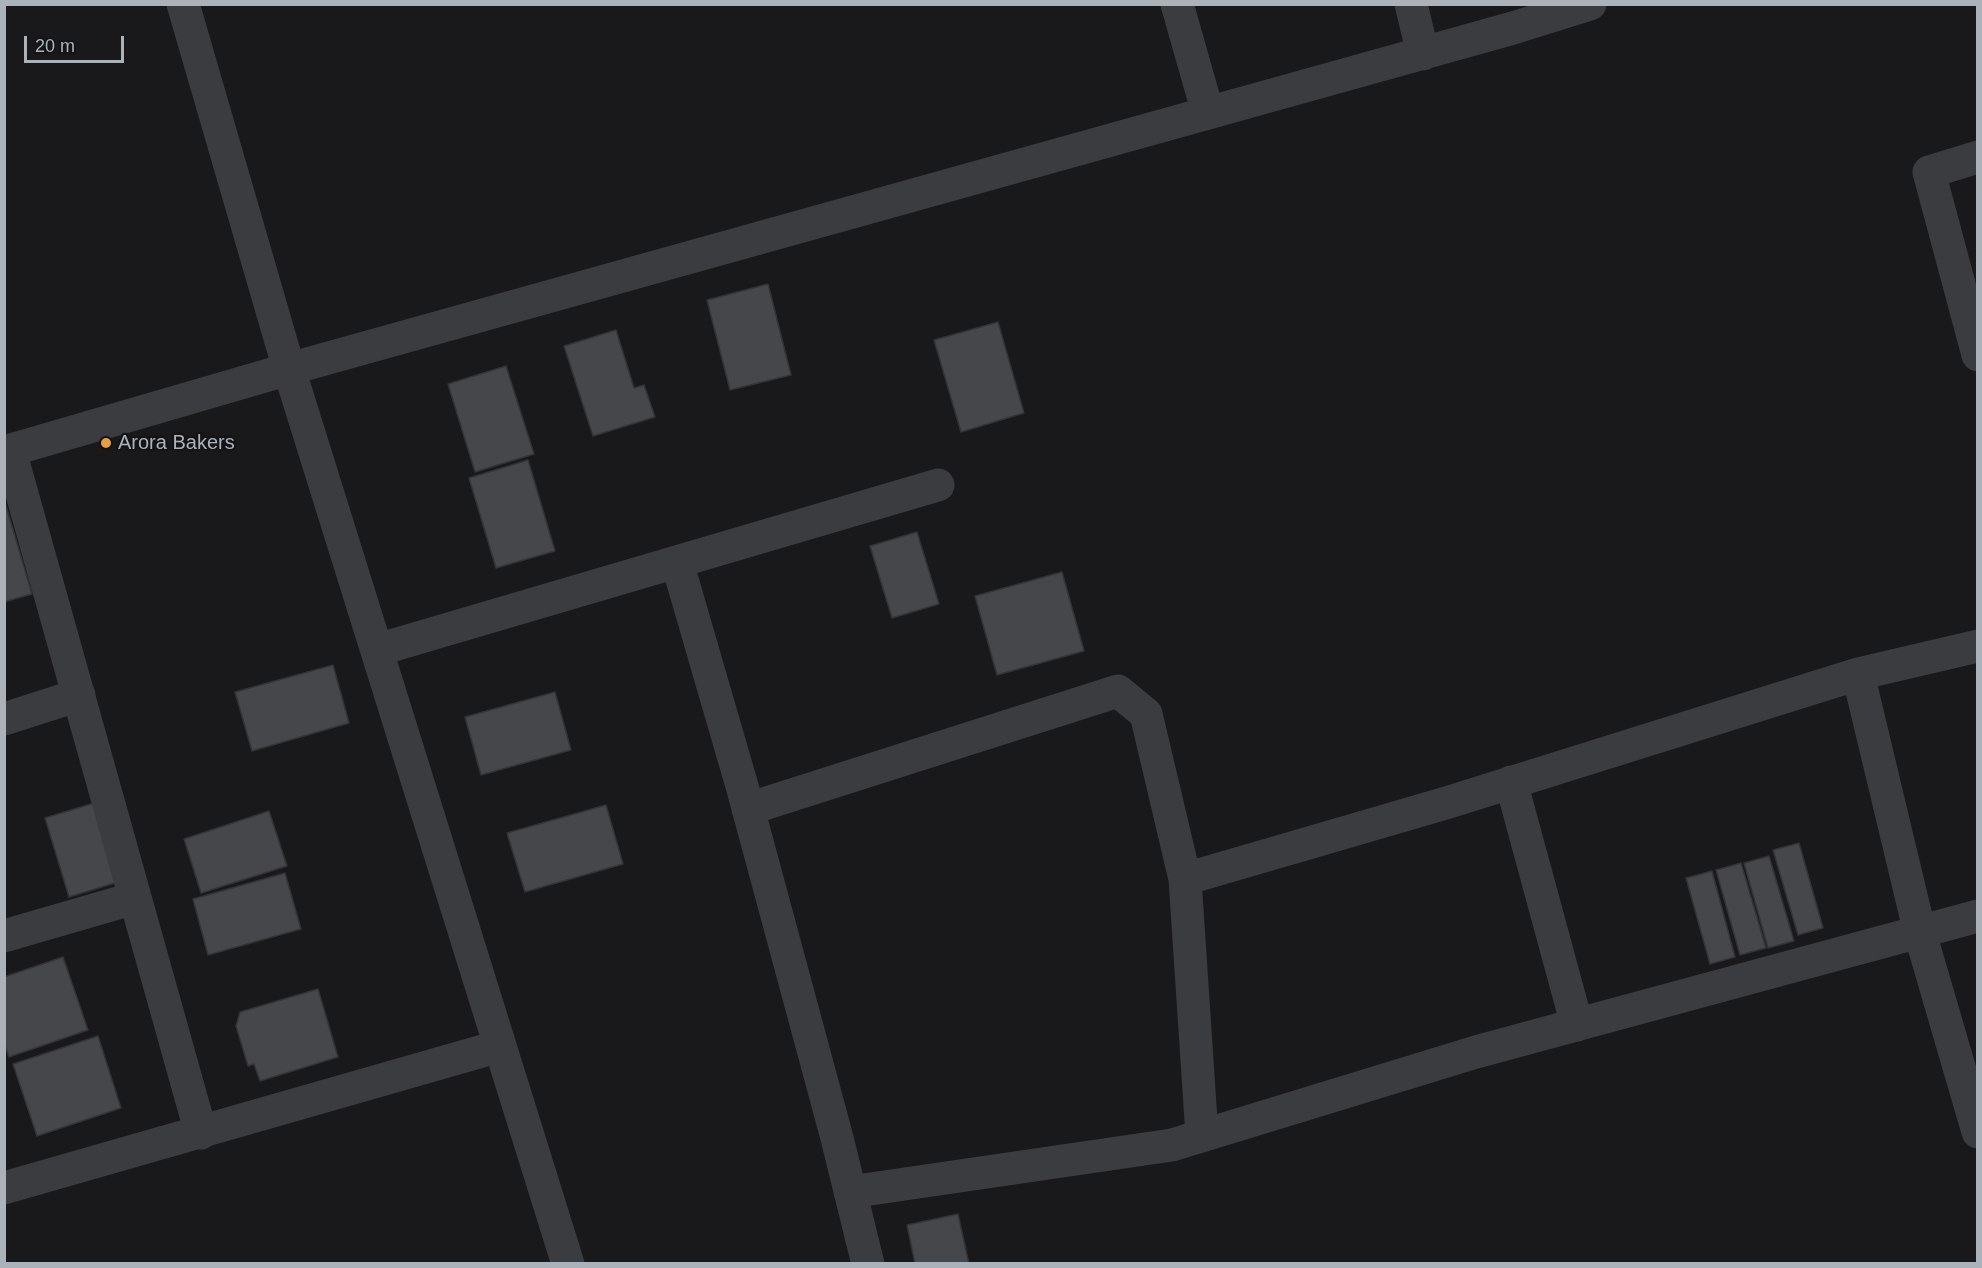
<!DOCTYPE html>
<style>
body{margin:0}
#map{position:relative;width:1982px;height:1268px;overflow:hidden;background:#19191b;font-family:Helvetica,sans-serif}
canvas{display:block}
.frame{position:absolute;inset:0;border:6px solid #acb2ba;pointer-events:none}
.scale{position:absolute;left:24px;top:36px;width:100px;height:27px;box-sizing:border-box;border:3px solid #acb2ba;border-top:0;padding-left:8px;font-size:18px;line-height:21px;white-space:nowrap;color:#acb2ba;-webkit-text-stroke:4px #141416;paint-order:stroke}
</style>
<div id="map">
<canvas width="1982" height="1268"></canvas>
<div class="frame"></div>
<div class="scale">20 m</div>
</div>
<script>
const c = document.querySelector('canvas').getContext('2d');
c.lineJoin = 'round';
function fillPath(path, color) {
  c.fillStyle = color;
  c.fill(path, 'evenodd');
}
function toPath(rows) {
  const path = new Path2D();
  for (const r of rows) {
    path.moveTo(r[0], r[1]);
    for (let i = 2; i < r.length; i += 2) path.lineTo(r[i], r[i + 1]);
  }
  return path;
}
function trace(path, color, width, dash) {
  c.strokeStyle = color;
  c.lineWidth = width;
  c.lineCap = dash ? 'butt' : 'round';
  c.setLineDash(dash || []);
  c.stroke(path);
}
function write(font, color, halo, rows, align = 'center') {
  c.font = font + ' Helvetica,sans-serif';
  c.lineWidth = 4.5;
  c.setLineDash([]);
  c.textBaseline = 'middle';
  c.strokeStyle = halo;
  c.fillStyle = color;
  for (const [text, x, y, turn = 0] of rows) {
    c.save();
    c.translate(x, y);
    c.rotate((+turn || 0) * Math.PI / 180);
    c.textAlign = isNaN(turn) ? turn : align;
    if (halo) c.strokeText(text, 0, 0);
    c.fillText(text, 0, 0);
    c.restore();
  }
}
const building = toPath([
 [768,284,791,375,730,390,707,300,768,284],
 [998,322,1024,413,961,432,934,340,998,322],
 [616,330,634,388,644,385,655,417,593,436,564,346,616,330],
 [506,366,534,454,475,472,448,384,506,366],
 [528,460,555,551,496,568,469,478,528,460],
 [4,499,32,594,4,602,4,499],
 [917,532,939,604,892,618,870,546,917,532],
 [1062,572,1084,651,997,675,975,596,1062,572],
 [333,665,349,723,252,751,235,692,333,665],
 [555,692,571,750,481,775,465,717,555,692],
 [94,803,118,882,69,897,45,818,94,803],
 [606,805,623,864,525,892,507,833,606,805],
 [269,811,287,866,201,893,184,839,269,811],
 [1799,843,1823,928,1798,935,1773,850,1799,843],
 [1769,856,1794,941,1768,948,1744,863,1769,856],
 [1741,863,1766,948,1740,955,1716,870,1741,863],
 [1712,871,1735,957,1710,964,1686,878,1712,871],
 [285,873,301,929,208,955,193,899,285,873],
 [63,957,88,1030,9,1057,4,1043,4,977,63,957],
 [318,989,338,1057,260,1081,254,1064,248,1066,236,1026,240,1012,318,989],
 [98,1036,121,1108,37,1136,13,1064,98,1036],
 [958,1214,969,1264,915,1264,907,1225,958,1214]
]);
const minor = toPath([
 [183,4,289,369,568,1264],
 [1177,4,1208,113],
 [1411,4,1423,54],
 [1978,157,1929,172,1978,355],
 [10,451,201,1133],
 [4,452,289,369,1513,28,1590,4],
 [677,562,742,786,837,1138,868,1264],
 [377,650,938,485],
 [1858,674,1920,933,1978,1132],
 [4,719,79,695],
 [1511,782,1577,1025],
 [748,809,1118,691,1146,714,1185,879,1202,1136],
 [1185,879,1446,803,1858,674,1978,646],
 [4,936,135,898],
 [4,1188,500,1046],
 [850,1192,1172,1145,1476,1052,1978,916]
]);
const markers = [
 [106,443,6,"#e99e43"]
];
const poiNames = [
 ["Arora Bakers",118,443]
];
fillPath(building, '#46474b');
trace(building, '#333437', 1.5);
trace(minor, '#3a3c40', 33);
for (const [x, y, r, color] of markers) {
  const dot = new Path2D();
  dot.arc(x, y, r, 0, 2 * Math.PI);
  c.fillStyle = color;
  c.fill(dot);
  trace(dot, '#141416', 2);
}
write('20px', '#acb2ba', '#141416', poiNames, 'left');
</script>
